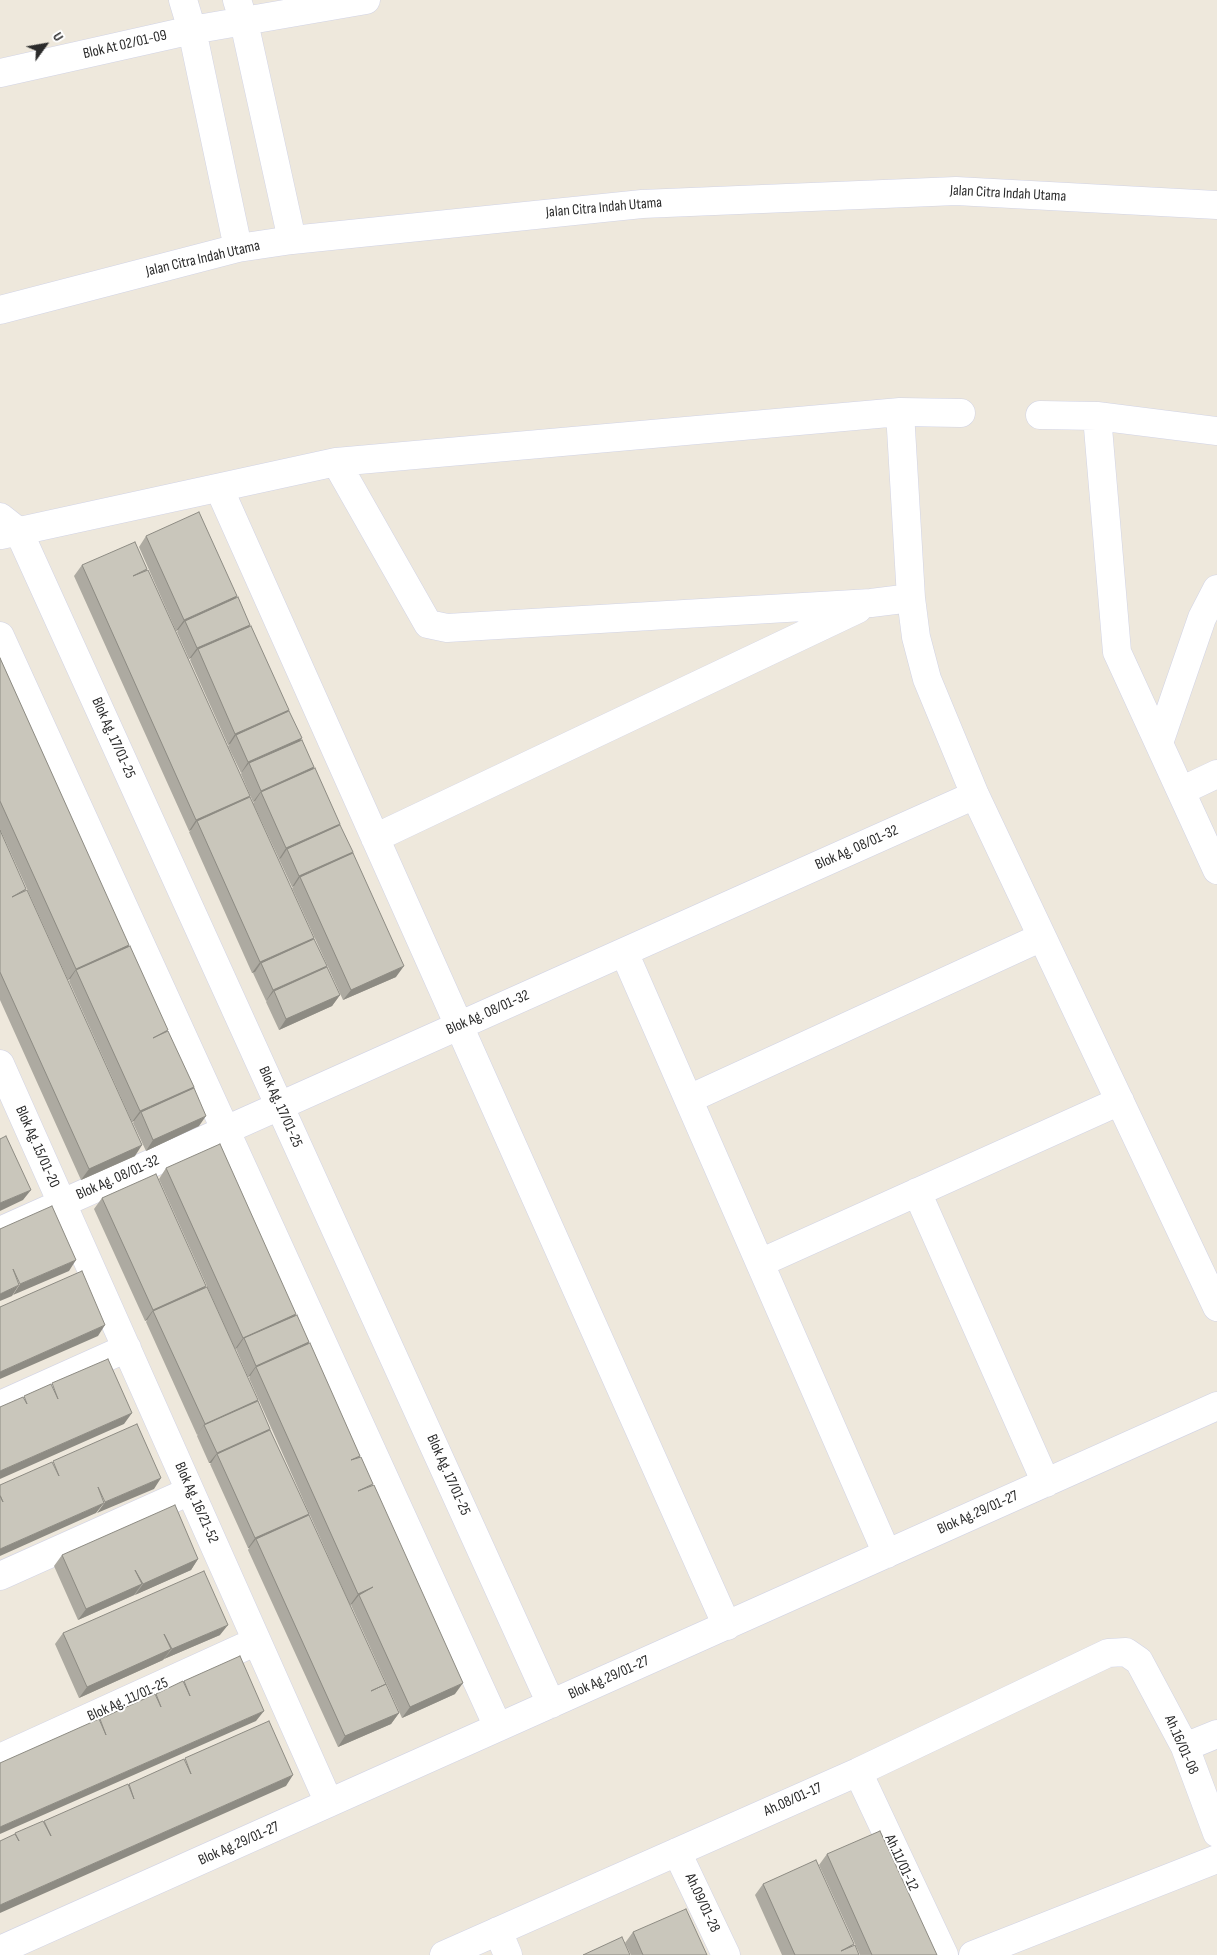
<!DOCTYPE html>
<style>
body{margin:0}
#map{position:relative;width:1217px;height:1955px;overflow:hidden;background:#eee8dc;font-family:"Sofia Sans Condensed",sans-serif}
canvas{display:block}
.north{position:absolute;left:20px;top:20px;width:50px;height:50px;-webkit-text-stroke:4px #fff;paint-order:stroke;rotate:58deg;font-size:14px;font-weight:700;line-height:20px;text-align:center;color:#2b2b2b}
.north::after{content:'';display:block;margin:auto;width:18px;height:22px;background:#2b2b2b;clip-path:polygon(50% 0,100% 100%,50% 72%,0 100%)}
</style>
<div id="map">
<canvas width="1217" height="1955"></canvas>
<div class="north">U</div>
</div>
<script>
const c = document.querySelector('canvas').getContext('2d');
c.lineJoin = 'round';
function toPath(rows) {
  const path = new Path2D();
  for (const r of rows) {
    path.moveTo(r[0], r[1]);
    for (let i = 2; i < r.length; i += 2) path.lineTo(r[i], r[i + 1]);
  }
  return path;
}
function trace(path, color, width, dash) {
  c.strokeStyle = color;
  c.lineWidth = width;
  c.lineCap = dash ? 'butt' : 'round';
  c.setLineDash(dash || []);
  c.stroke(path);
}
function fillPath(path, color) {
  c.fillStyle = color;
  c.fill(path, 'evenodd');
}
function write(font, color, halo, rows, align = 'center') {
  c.font = font + ' "Sofia Sans Condensed",sans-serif';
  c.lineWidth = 4;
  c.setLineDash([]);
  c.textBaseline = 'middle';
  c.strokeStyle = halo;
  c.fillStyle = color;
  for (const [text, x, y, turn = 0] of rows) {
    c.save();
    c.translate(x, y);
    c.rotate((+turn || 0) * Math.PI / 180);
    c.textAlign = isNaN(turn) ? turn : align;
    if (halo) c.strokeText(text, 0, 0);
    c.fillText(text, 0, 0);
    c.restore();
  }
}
const minor = toPath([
 [183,0,192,30,238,248],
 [237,0,244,22,292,240],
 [0,73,192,30,366,0],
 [0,310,238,248,292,240,642,204,956,191,1217,205],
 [900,412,911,598,916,637,927,679,975,795,1217,1307],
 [1040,415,1097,416,1217,431],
 [1097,416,1117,652,1217,870],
 [336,462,428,624,447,628,871,603,911,598],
 [219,488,727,1626],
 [0,517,19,532,551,1704],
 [1,535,336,462,900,412,961,413],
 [0,636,498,1727],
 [1159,743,1202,618,1217,589],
 [1181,791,1217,774],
 [375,838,858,609],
 [624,952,887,1554],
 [0,1064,329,1803],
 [689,1099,1042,937],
 [917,1192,1046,1483],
 [0,1231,975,795],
 [760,1263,1120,1101],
 [0,1405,127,1348],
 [0,1576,190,1491],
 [1185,1747,1217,1734],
 [0,1758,257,1641],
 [858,1772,944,1955],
 [677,1852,726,1955],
 [498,1931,508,1955],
 [0,1950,1217,1406],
 [444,1955,858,1772,1108,1653,1126,1652,1139,1661,1185,1747,1217,1833],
 [973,1955,1217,1859]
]);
const wall = toPath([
 [146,536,236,598,250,625,249,626,300,740,314,767,313,769,351,854,396,977,343,1000,292,888,294,886,292,887,279,859,281,858,279,859,253,803,255,801,253,802,241,774,242,772,241,773,228,746,230,744,228,745,190,660,191,658,189,659,177,632,178,630,176,631,139,547],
 [82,565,147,569,146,571,248,798,325,968,340,995,332,1006,279,1030,266,1002,267,1000,266,1001,253,973,255,972,252,973,189,832,191,830,189,831,74,576],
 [0,658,167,1032,194,1087,193,1089,199,1126,146,1151,133,1123,134,1121,132,1122,69,981,70,979,68,980,0,829],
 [0,830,135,1156,81,1180,0,1000],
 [166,1168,295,1316,309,1342,308,1344,360,1456,359,1458,372,1486,455,1694,402,1718,351,1605,352,1604,350,1605,249,1378,250,1376,248,1377,236,1349,237,1348,235,1349,159,1179],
 [102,1198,205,1288,256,1402,268,1431,309,1514,307,1516,384,1685,399,1713,391,1724,338,1747,248,1550,249,1548,248,1548,210,1464,211,1463,209,1463,197,1436,198,1434,197,1435,146,1322,147,1320,145,1321,94,1209],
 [62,1555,198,1559,191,1570,78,1620,54,1566],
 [63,1633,220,1635,164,1659,163,1660,79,1698,55,1644],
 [827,1854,937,1955,860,1955,819,1865],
 [763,1884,853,1946,859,1955,782,1955,755,1895],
 [633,1932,707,1955,631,1955,625,1943]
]);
const shadedWall = toPath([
 [237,596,230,607,185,621,178,630,176,631,184,620],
 [250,625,243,636,198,649,191,658,189,659,197,648],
 [289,710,282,720,236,735,230,744,228,745,235,734],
 [302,738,294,749,249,763,242,772,241,773,248,762],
 [314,767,307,778,261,792,255,801,253,802,261,791],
 [250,796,242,807,197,821,191,830,189,831,196,820],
 [340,824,332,835,287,849,281,858,279,859,286,848],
 [353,852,345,863,300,877,294,886,292,887,299,876],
 [314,938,306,949,261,963,255,972,252,973,260,962],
 [129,945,122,956,76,970,70,979,68,980,76,969],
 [327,966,319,977,274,991,267,1000,266,1001,273,990],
 [404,966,396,977,343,1000,351,990],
 [340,995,332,1006,279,1030,286,1019],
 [194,1087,186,1098,141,1112,134,1121,132,1122,140,1111],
 [206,1116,199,1126,146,1151,153,1140],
 [142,1145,135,1156,81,1180,89,1169],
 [31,1190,23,1200,0,1211,0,1203],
 [76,1260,69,1271,13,1295,20,1284],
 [19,1285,12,1296,0,1301,0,1294],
 [206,1286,199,1297,153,1311,147,1320,145,1321,153,1310],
 [296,1314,289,1325,244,1338,237,1348,235,1349,243,1338],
 [105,1325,98,1336,0,1379,0,1372],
 [309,1342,302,1353,256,1367,250,1376,248,1377,256,1366],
 [258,1400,250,1411,204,1425,197,1435,205,1424],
 [132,1413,124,1424,0,1479,0,1471],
 [270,1429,262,1440,217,1454,211,1463,209,1463,217,1453],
 [161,1478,154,1489,97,1513,105,1502],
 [104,1503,96,1513,0,1556,0,1549],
 [309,1514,301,1525,256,1539,249,1548,248,1548,255,1538],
 [198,1559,191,1570,135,1595,143,1584],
 [142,1584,134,1595,78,1620,86,1609],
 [373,1587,359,1595,352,1604,350,1605,358,1594],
 [228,1625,220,1635,164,1659,172,1649],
 [171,1649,163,1660,79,1698,87,1687],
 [463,1683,455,1694,402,1718,410,1707],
 [264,1711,256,1721,0,1834,0,1827],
 [399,1713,391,1724,338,1747,345,1736],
 [293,1775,286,1786,0,1913,0,1905]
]);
const building = toPath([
 [199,512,237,596,184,620,146,536,199,512],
 [135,542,147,569,133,576,148,570,250,796,196,820,82,565,135,542],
 [238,597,250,625,197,648,185,621,238,597],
 [251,626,289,710,235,734,198,649,251,626],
 [0,658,129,945,76,969,0,801,0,658],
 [289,711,302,738,248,762,236,735,289,711],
 [302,740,314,767,261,791,249,763,302,740],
 [315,768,340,824,286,848,261,792,315,768],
 [250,797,314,938,260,962,197,821,250,797],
 [340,825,353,852,299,876,287,849,340,825],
 [0,830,26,889,12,897,27,890,142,1145,89,1169,0,972,0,830],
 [353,853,404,966,351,990,300,877,353,853],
 [314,939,327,966,273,990,261,963,314,939],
 [130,946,168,1030,153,1038,168,1031,194,1087,140,1111,76,970,130,946],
 [327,967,340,995,286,1019,274,991,327,967],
 [194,1088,206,1116,153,1140,141,1112,194,1088],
 [6,1136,31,1190,0,1203,0,1139,6,1136],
 [220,1144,296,1314,243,1338,166,1168,220,1144],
 [156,1174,206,1286,153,1310,102,1198,156,1174],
 [52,1206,76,1260,20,1284,13,1269,19,1285,0,1294,0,1229,52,1206],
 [82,1271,105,1325,0,1372,0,1307,82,1271],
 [207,1287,258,1400,205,1424,153,1311,207,1287],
 [297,1315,309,1342,256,1366,244,1338,297,1315],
 [310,1343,360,1456,351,1460,361,1457,373,1484,358,1491,374,1485,463,1683,410,1707,359,1595,373,1587,358,1594,256,1367,310,1343],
 [108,1359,132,1413,0,1471,0,1407,23,1397,27,1404,24,1396,51,1384,58,1399,52,1383,108,1359],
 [258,1401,270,1429,217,1453,204,1425,258,1401],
 [137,1424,161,1478,105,1502,98,1487,104,1503,0,1549,0,1496,3,1502,0,1495,0,1485,52,1462,59,1476,53,1461,137,1424],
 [270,1430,309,1514,255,1538,217,1454,270,1430],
 [175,1505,198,1559,143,1584,135,1570,142,1584,86,1609,62,1555,175,1505],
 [309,1515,386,1684,371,1691,386,1684,399,1713,345,1736,256,1539,309,1515],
 [204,1571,228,1625,172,1649,164,1634,171,1649,87,1687,63,1633,204,1571],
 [240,1656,264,1711,0,1827,0,1763,99,1719,106,1735,100,1719,155,1694,161,1707,156,1694,183,1681,190,1696,184,1681,240,1656],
 [269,1721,293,1775,0,1905,0,1841,15,1834,19,1841,15,1833,43,1821,51,1836,44,1821,128,1784,134,1799,129,1784,184,1759,191,1774,185,1758,269,1721],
 [880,1831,937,1955,872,1955,827,1854,880,1831],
 [816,1860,854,1944,841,1951,855,1945,859,1955,795,1955,763,1884,816,1860],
 [686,1909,707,1955,643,1955,633,1932,686,1909],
 [622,1937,630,1955,583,1955,622,1937]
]);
const streetNames = [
 ["Blok At 02/01-09",125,45,-13],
 ["Jalan Citra Indah Utama",1008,194,3],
 ["Jalan Citra Indah Utama",604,208,-5],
 ["Jalan Citra Indah Utama",203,259,-13],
 ["Blok Ag. 17/01-25",113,738,66],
 ["Blok Ag. 08/01-32",857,848,-24],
 ["Blok Ag. 08/01-32",488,1013,-24],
 ["Blok Ag. 17/01-25",280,1107,66],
 ["Blok Ag. 15/01-20",37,1147,66],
 ["Blok Ag. 08/01-32",118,1178,-24],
 ["Blok Ag. 17/01-25",448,1475,66],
 ["Blok Ag. 16/21-52",196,1503,66],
 ["Blok Ag.29/01-27",978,1513,-24],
 ["Blok Ag.29/01-27",609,1678,-24],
 ["Blok Ag. 11/01-25",128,1700,-24],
 ["Ah.16/01-08",1181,1745,66],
 ["Ah.08/01-17",793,1800,-24],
 ["Blok Ag.29/01-27",239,1844,-24],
 ["Ah.11/01-12",901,1863,65],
 ["Ah.09/01-28",702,1903,65]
];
trace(minor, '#d1d3e5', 29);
trace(minor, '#fff', 28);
fillPath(wall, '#adaaa1');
fillPath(shadedWall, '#8d8b83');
fillPath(building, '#c9c6bb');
trace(building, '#8d8b83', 1);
write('15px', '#2b2b2b', '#fff', streetNames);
</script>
